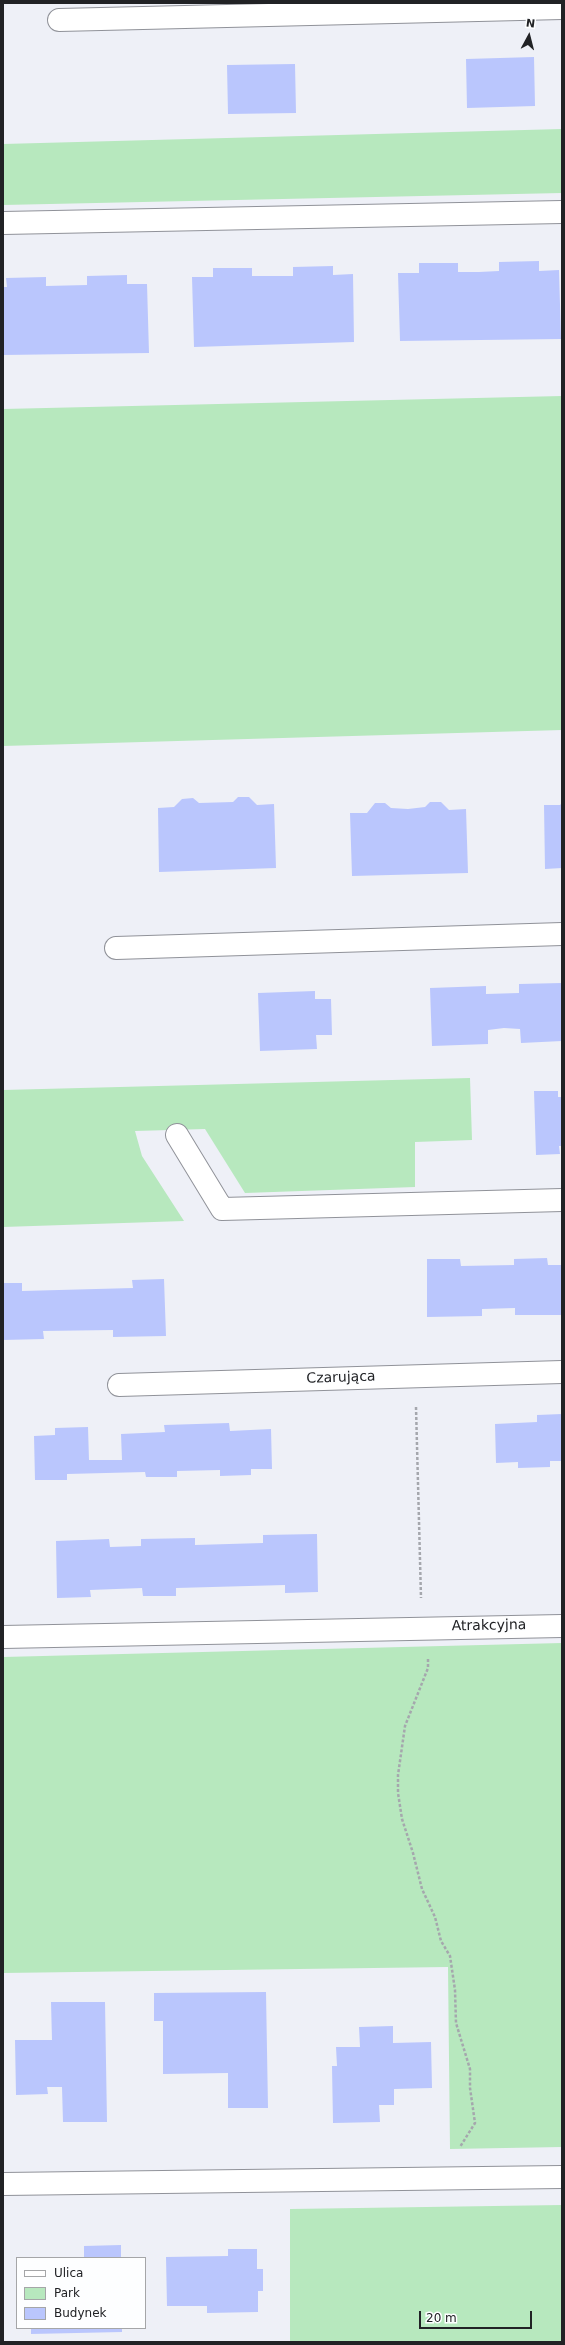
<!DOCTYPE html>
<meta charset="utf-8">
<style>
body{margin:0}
#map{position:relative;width:565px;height:2345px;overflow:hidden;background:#eef0f7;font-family:"DejaVu Sans",sans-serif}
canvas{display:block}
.frame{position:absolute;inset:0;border:4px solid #212225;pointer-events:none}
.legend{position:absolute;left:16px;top:2257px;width:130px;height:72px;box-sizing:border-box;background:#fdfeff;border:1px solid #a5a6a8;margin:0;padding:5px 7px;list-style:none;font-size:12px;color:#212225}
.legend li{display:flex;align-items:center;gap:8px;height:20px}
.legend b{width:20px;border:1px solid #a5a6a8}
.north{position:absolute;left:509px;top:16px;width:40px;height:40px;-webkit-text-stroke:3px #fdfeff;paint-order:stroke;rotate:7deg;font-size:11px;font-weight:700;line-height:16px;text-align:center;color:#212225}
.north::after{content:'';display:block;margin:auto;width:14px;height:18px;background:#212225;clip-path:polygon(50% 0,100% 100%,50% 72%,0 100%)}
.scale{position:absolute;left:419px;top:2311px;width:113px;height:18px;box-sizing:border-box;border:2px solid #212225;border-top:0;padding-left:5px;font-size:12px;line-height:14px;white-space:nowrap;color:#212225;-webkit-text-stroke:3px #fdfeff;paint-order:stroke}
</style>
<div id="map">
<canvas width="565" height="2345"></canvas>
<div class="frame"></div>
<ul class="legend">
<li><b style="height:5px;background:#fff"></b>Ulica</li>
<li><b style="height:11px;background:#b7e8be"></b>Park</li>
<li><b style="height:11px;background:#bac6fd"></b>Budynek</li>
</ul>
<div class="north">N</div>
<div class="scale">20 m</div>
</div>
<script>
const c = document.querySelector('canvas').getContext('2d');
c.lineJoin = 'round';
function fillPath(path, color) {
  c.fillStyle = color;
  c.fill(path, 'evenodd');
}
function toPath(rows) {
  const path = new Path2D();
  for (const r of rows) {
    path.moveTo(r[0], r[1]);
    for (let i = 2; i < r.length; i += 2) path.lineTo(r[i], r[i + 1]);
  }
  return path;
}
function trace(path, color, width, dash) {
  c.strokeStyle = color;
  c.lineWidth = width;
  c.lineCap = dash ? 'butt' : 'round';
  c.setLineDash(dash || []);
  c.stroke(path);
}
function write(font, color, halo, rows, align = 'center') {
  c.font = font + ' "DejaVu Sans",sans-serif';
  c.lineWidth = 3;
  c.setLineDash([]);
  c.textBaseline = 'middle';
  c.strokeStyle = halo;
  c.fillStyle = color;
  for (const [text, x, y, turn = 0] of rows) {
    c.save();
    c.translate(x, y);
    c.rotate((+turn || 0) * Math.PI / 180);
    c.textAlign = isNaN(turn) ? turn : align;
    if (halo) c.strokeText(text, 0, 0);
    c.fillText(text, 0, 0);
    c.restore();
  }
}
const green = toPath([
 [562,129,562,193,3,205,3,144],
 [562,396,562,730,3,746,3,409],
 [470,1078,472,1140,415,1142,415,1187,245,1193,205,1129,135,1131,142,1156,184,1221,3,1227,3,1090],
 [562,1643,562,2147,450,2149,448,1967,3,1973,3,1657],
 [562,2205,562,2342,290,2342,290,2209]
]);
const building = toPath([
 [534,57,535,106,467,108,466,59],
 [295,64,296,113,228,114,227,65],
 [539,261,539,271,559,270,561,339,400,341,398,273,419,273,419,263,458,263,458,272,479,272,499,271,499,262],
 [333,266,333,275,353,274,354,342,194,347,192,277,213,277,213,268,252,268,252,276,293,276,293,267],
 [127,275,127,284,147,284,149,353,3,355,3,287,7,287,6,278,46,277,46,286,87,285,87,276],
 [238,797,249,797,257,805,274,804,276,868,159,872,158,808,174,807,182,799,193,798,199,803,233,802],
 [430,802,441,802,449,810,466,809,468,873,352,876,350,813,367,813,375,803,385,803,391,808,408,809,425,807],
 [562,803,562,868,545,869,544,805,560,805],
 [562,983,562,1041,521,1043,520,1029,504,1028,488,1030,488,1044,432,1046,430,988,486,986,486,994,519,993,519,984],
 [315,991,315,999,331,999,332,1035,316,1035,317,1049,260,1051,258,993],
 [534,1091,558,1091,558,1097,562,1097,562,1146,559,1146,560,1154,536,1155],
 [547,1258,548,1265,562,1265,562,1315,515,1315,515,1308,482,1309,482,1316,427,1317,427,1259,460,1259,461,1266,514,1265,514,1259],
 [164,1279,166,1336,113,1337,113,1330,43,1331,44,1339,3,1340,3,1283,22,1283,22,1291,133,1288,132,1280],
 [562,1414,562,1461,550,1461,550,1467,518,1468,518,1462,496,1463,495,1424,537,1422,537,1415],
 [229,1423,230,1431,271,1429,272,1469,251,1469,251,1475,220,1476,220,1470,177,1471,177,1477,146,1477,145,1472,67,1474,67,1480,35,1480,34,1436,55,1435,55,1428,88,1427,89,1460,122,1460,121,1434,165,1432,164,1425],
 [317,1534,318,1592,285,1593,285,1585,176,1588,176,1596,143,1596,142,1588,90,1590,91,1597,57,1598,56,1541,109,1539,110,1547,141,1546,141,1539,195,1538,195,1545,263,1543,263,1535],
 [266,1992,268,2108,228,2108,228,2073,163,2074,163,2021,154,2021,154,1993],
 [51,2002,105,2002,107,2122,63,2122,62,2087,47,2087,48,2094,16,2095,15,2040,52,2040],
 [393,2026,393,2043,431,2042,432,2088,394,2089,394,2105,379,2105,380,2122,333,2123,332,2066,337,2066,336,2047,360,2047,359,2027],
 [121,2245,121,2258,84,2258,84,2246],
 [228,2249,257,2249,257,2269,263,2269,263,2291,258,2291,258,2312,207,2313,207,2306,167,2306,166,2257,228,2256],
 [31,2328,122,2328,122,2332,31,2334]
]);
const path = toPath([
 [416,1407,421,1598],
 [428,1659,428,1668,405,1726,398,1775,398,1793,402,1819,413,1853,422,1889,435,1917,441,1941,450,1956,455,1990,456,2023,470,2069,470,2088,475,2123,460,2147]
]);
const minor = toPath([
 [59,20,562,8],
 [3,223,562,212],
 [116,948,562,934],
 [177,1135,222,1209,562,1200],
 [119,1385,562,1372],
 [3,1637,562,1626],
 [3,2184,562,2177]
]);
const streetNames = [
 ["Czarująca",341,1378,-2],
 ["Atrakcyjna",489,1626,-1]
];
fillPath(green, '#b7e8be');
fillPath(building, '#bac6fd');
trace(minor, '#909299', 24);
trace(path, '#a5a7ad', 2.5, [3, 2]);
trace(minor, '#fff', 22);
write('14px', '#212225', '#fdfeff', streetNames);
</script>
